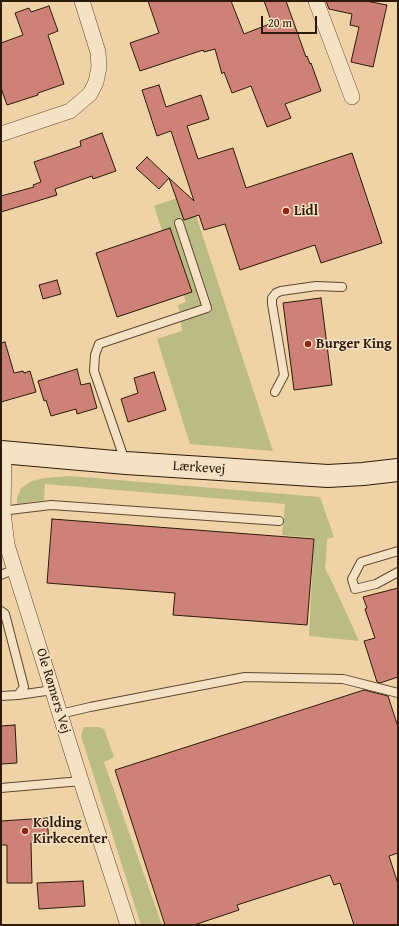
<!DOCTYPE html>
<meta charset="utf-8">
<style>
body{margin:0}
#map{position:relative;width:399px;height:926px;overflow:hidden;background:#efd3a6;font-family:"Gentium Book Plus",serif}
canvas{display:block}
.frame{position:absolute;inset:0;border:2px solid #2d1a0a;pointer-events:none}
.scale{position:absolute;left:261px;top:16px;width:56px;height:18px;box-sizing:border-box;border:2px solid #2d1a0a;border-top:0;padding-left:5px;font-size:12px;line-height:14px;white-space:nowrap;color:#2d1a0a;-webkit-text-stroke:3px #f5e2c5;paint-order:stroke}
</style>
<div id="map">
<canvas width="399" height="926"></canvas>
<div class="frame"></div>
<div class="scale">20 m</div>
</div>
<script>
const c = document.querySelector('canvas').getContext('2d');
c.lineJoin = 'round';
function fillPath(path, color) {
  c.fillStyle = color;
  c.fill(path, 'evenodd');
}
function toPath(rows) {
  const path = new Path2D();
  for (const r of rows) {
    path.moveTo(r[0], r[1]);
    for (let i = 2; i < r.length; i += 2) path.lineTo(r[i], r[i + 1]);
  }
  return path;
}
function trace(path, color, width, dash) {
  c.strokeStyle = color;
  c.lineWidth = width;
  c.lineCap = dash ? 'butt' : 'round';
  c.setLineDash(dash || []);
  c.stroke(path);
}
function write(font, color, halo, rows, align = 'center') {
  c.font = font + ' "Gentium Book Plus",serif';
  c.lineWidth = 3;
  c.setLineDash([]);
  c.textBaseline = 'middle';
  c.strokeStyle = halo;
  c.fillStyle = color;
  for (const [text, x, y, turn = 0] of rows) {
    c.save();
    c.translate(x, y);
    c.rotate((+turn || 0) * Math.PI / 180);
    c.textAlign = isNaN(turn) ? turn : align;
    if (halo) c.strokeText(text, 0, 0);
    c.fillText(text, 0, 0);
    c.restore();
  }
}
const green = toPath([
 [189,194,273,451,190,444,157,339,182,331,178,305,186,302,154,206],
 [70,476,320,497,334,537,327,539,326,559,325,568,335,588,359,641,309,636,314,538,282,535,285,504,45,484,44,500,17,504,17,498,21,488,32,481,45,478],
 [84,727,99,727,104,729,114,757,104,762,162,925,141,925,81,736]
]);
const building = toPath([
 [148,1,231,1,244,34,272,23,264,1,286,1,306,57,307,56,310,64,311,63,321,91,285,104,291,118,267,127,251,86,232,93,224,72,222,74,215,49,204,52,203,50,140,71,130,43,159,33,148,1],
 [326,1,366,1,387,5,373,67,351,62,359,27,350,25,352,14,329,9,326,1],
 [49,6,58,31,48,35,64,84,38,93,38,95,7,105,1,88,1,43,23,35,15,13,29,8,31,12,49,6],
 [159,85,166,107,201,95,209,119,187,126,198,159,233,148,246,188,352,153,382,243,321,263,315,245,240,270,225,224,204,230,199,215,184,220,169,178,194,201,171,131,157,136,142,90,159,85],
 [102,133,116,171,93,179,92,176,55,189,57,195,1,212,1,196,34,187,33,185,41,182,34,162,81,146,80,141,102,133],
 [147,157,169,178,159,189,136,168,147,157],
 [170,228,192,292,117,317,96,253,170,228],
 [57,280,61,294,43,299,39,285,57,280],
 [321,298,332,385,294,390,283,303,321,298],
 [5,342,14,373,23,371,24,373,30,371,36,392,1,402,1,343,5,342],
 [77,369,81,385,90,383,97,408,77,414,76,409,51,416,46,400,44,401,38,381,77,369],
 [154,372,166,410,128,422,121,399,138,393,134,378,154,372],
 [52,519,314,539,307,625,173,615,175,593,47,583,52,519],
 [398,588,398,677,380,683,377,682,364,641,375,638,365,609,367,608,363,597,398,588],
 [364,690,388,696,398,727,398,853,389,856,398,884,398,925,354,925,340,883,334,885,330,875,237,905,239,910,194,925,165,925,115,770,364,690],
 [15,725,17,763,1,764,1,726,15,725],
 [47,818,49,841,31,843,32,883,7,883,7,845,1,845,1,821,47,818],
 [83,881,85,906,39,909,37,883,83,881]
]);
const lane = toPath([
 [275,392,284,375,272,304,272,298,276,293,281,291,316,286,342,287],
 [125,461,94,371,95,355,99,344,207,308,179,223],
 [1,511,51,505,279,521],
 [398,551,361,562,352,579,355,589,376,584,398,572],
 [1,575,15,569],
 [1,611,5,614,24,687,18,695,1,696],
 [18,695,53,690],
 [60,714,90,707,245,677,343,679,398,693],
 [1,788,81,781]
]);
const street = toPath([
 [316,1,352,97],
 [1,134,70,111,90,94,96,82,99,67,98,52,82,1],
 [4,453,3,512,7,545,81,781,128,925]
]);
const secondary = toPath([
 [1,452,126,463,328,476,363,474,398,470]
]);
const markers = [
 [286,211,4,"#8f2418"],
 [308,344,4,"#8f2418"],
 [25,831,4,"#8f2418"]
];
const poiNames = [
 ["Lidl",294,211],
 ["Burger King",316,344],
 ["Kolding",33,823],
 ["Kirkecenter",33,839]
];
const streetNames = [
 ["Lærkevej",199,468,4],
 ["Ole Rømers Vej",53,691,73]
];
fillPath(green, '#bbbc85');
fillPath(building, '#ce8177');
trace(building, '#2d1a0a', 1);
trace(lane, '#5e4831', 10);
trace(street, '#5e4831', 16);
trace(secondary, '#2d1a0a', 24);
trace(lane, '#f5e2c5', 8);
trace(street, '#f5e2c5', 15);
trace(secondary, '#f5e2c5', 22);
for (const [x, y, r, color] of markers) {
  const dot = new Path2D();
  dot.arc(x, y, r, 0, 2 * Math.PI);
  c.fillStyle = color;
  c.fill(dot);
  trace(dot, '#f5e2c5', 1.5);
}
write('bold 14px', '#2d1a0a', '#f5e2c5', poiNames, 'left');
write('14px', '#2d1a0a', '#f5e2c5', streetNames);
</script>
